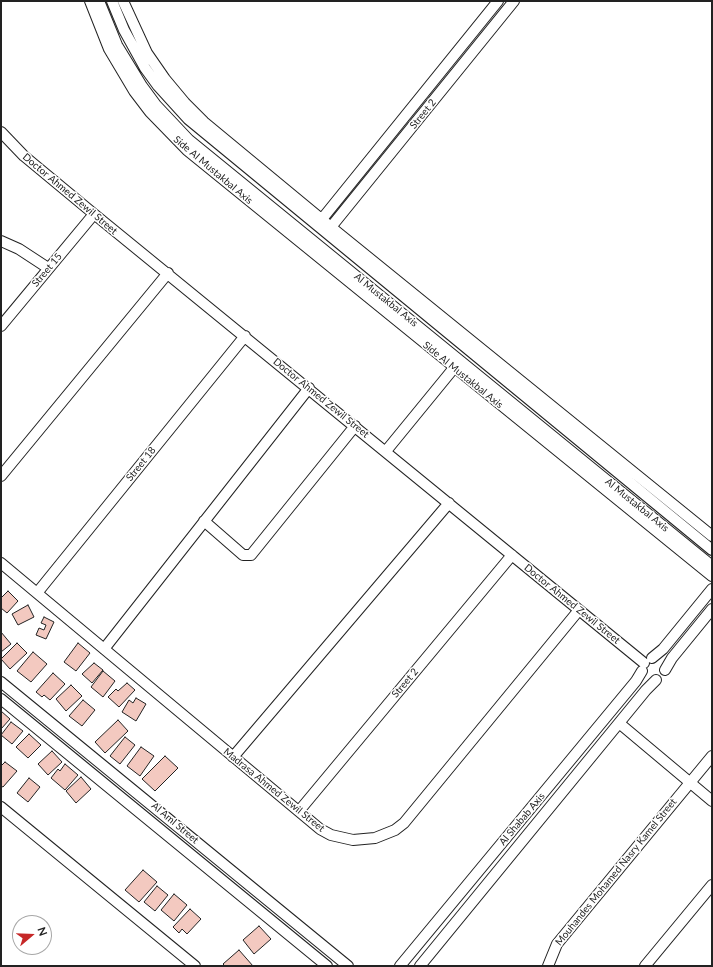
<!DOCTYPE html>
<style>
body{margin:0}
#map{position:relative;width:713px;height:967px;overflow:hidden;background:#fff;font-family:Lato,sans-serif}
canvas{display:block}
.frame{position:absolute;inset:0;border:2px solid #222;pointer-events:none}
.north{position:absolute;left:12px;top:915px;width:40px;height:40px;box-sizing:border-box;background:#fff;border:1px solid #a7a7a7;border-radius:50%;rotate:71deg;font-size:11px;font-weight:700;line-height:16px;text-align:center;color:#222}
.north::after{content:'';display:block;margin:auto;width:14px;height:18px;background:#c62828;clip-path:polygon(50% 0,100% 100%,50% 72%,0 100%)}
</style>
<div id="map">
<canvas width="713" height="967"></canvas>
<div class="frame"></div>
<div class="north">N</div>
</div>
<script>
const c = document.querySelector('canvas').getContext('2d');
c.lineJoin = 'round';
function fillPath(path, color) {
  c.fillStyle = color;
  c.fill(path, 'evenodd');
}
function toPath(rows) {
  const path = new Path2D();
  for (const r of rows) {
    path.moveTo(r[0], r[1]);
    for (let i = 2; i < r.length; i += 2) path.lineTo(r[i], r[i + 1]);
  }
  return path;
}
function trace(path, color, width, dash) {
  c.strokeStyle = color;
  c.lineWidth = width;
  c.lineCap = dash ? 'butt' : 'round';
  c.setLineDash(dash || []);
  c.stroke(path);
}
function write(font, color, halo, rows, align = 'center') {
  c.font = font + ' Lato,sans-serif';
  c.lineWidth = 3;
  c.setLineDash([]);
  c.textBaseline = 'middle';
  c.strokeStyle = halo;
  c.fillStyle = color;
  for (const [text, x, y, turn = 0] of rows) {
    c.save();
    c.translate(x, y);
    c.rotate((+turn || 0) * Math.PI / 180);
    c.textAlign = isNaN(turn) ? turn : align;
    if (halo) c.strokeText(text, 0, 0);
    c.fillText(text, 0, 0);
    c.restore();
  }
}
const building = toPath([
 [8,591,18,601,7,613,1,608,1,598,8,591],
 [28,605,34,617,18,625,12,614,28,605],
 [44,617,54,622,46,639,36,635,39,628,44,630,46,625,41,623,44,617],
 [1,632,11,644,1,652,1,632],
 [17,643,27,653,10,669,1,659,17,643],
 [78,643,90,653,76,671,64,662,78,643],
 [33,652,47,664,31,682,17,671,33,652],
 [94,663,103,670,92,683,82,674,94,663],
 [103,671,115,681,103,697,91,687,103,671],
 [53,673,65,684,50,700,44,695,42,697,36,692,53,673],
 [127,683,135,690,119,707,108,697,116,689,118,691,127,683],
 [71,685,82,696,66,711,56,699,71,685],
 [136,698,146,704,136,721,122,712,129,700,133,703,136,698],
 [83,700,95,710,82,726,69,716,83,700],
 [1,711,10,719,1,729,1,711],
 [118,720,128,731,105,753,95,742,118,720],
 [11,722,23,731,12,744,1,735,11,722],
 [29,734,41,745,28,758,16,747,29,734],
 [125,737,135,745,120,764,110,756,125,737],
 [141,747,154,756,140,776,127,766,141,747],
 [52,751,62,762,48,775,38,764,52,751],
 [165,756,178,768,155,791,142,779,165,756],
 [5,762,17,771,3,787,1,786,1,766,5,762],
 [65,764,78,775,65,790,51,778,58,769,60,771,65,764],
 [81,777,91,789,76,803,66,791,81,777],
 [29,778,40,787,28,802,17,793,29,778],
 [143,870,157,882,139,902,125,890,143,870],
 [157,886,168,895,155,911,144,902,157,886],
 [174,894,187,905,174,921,161,910,174,894],
 [190,909,201,919,187,934,182,929,179,933,173,927,190,909],
 [259,926,271,939,254,954,243,940,259,926],
 [239,950,253,966,225,966,223,964,239,950]
]);
const minor = toPath([
 [90,1,109,49,134,91,150,112,187,150,712,576],
 [99,1,117,45,142,86,156,105,189,140,712,566],
 [112,1,124,30,145,68,158,86,188,119,712,550],
 [123,1,147,53,165,79,185,103,204,122,331,227,712,536],
 [1,132,24,156,94,214,644,663],
 [322,219,498,1],
 [331,227,514,1],
 [1,241,19,249,48,268],
 [1,326,94,214],
 [386,451,458,363],
 [1,476,168,273],
 [204,521,243,555,251,555,355,426],
 [1,563,320,829,331,835,353,840,375,838,395,830,404,823,579,610],
 [37,593,245,336],
 [104,649,309,388],
 [652,658,663,649,712,589],
 [665,670,672,658,712,609],
 [1,682,348,966],
 [1,699,327,966],
 [619,723,712,801],
 [233,757,449,503],
 [1,807,195,966],
 [299,811,512,555],
 [400,966,636,681,642,671],
 [420,966,646,690,656,680],
 [548,966,557,944,712,756],
 [645,966,712,885]
]);
const streetNames = [
 ["Street 2",423,114,-51],
 ["Side Al Mustakbal Axis",213,170,40],
 ["Doctor Ahmed Zewil Street",70,194,40],
 ["Street 15",47,270,-50],
 ["Al Mustakbal Axis",386,300,39],
 ["Side Al Mustakbal Axis",463,375,39],
 ["Doctor Ahmed Zewil Street",321,398,39],
 ["Street 18",141,464,-51],
 ["Al Mustakbal Axis",637,505,39],
 ["Doctor Ahmed Zewil Street",572,604,39],
 ["Street 2",405,683,-50],
 ["Madrasa Ahmed Zewil Street",274,790,39],
 ["Al Shabab Axis",522,819,-50],
 ["Al Aml Street",175,823,40],
 ["Mouhandes Mohamed Nasry Kamel Street",616,872,-51]
];
fillPath(building, '#f3c9c0');
trace(building, '#222', 1);
trace(minor, '#222', 12);
trace(minor, '#fff', 10);
write('10px', '#222', '#fff', streetNames);
</script>
